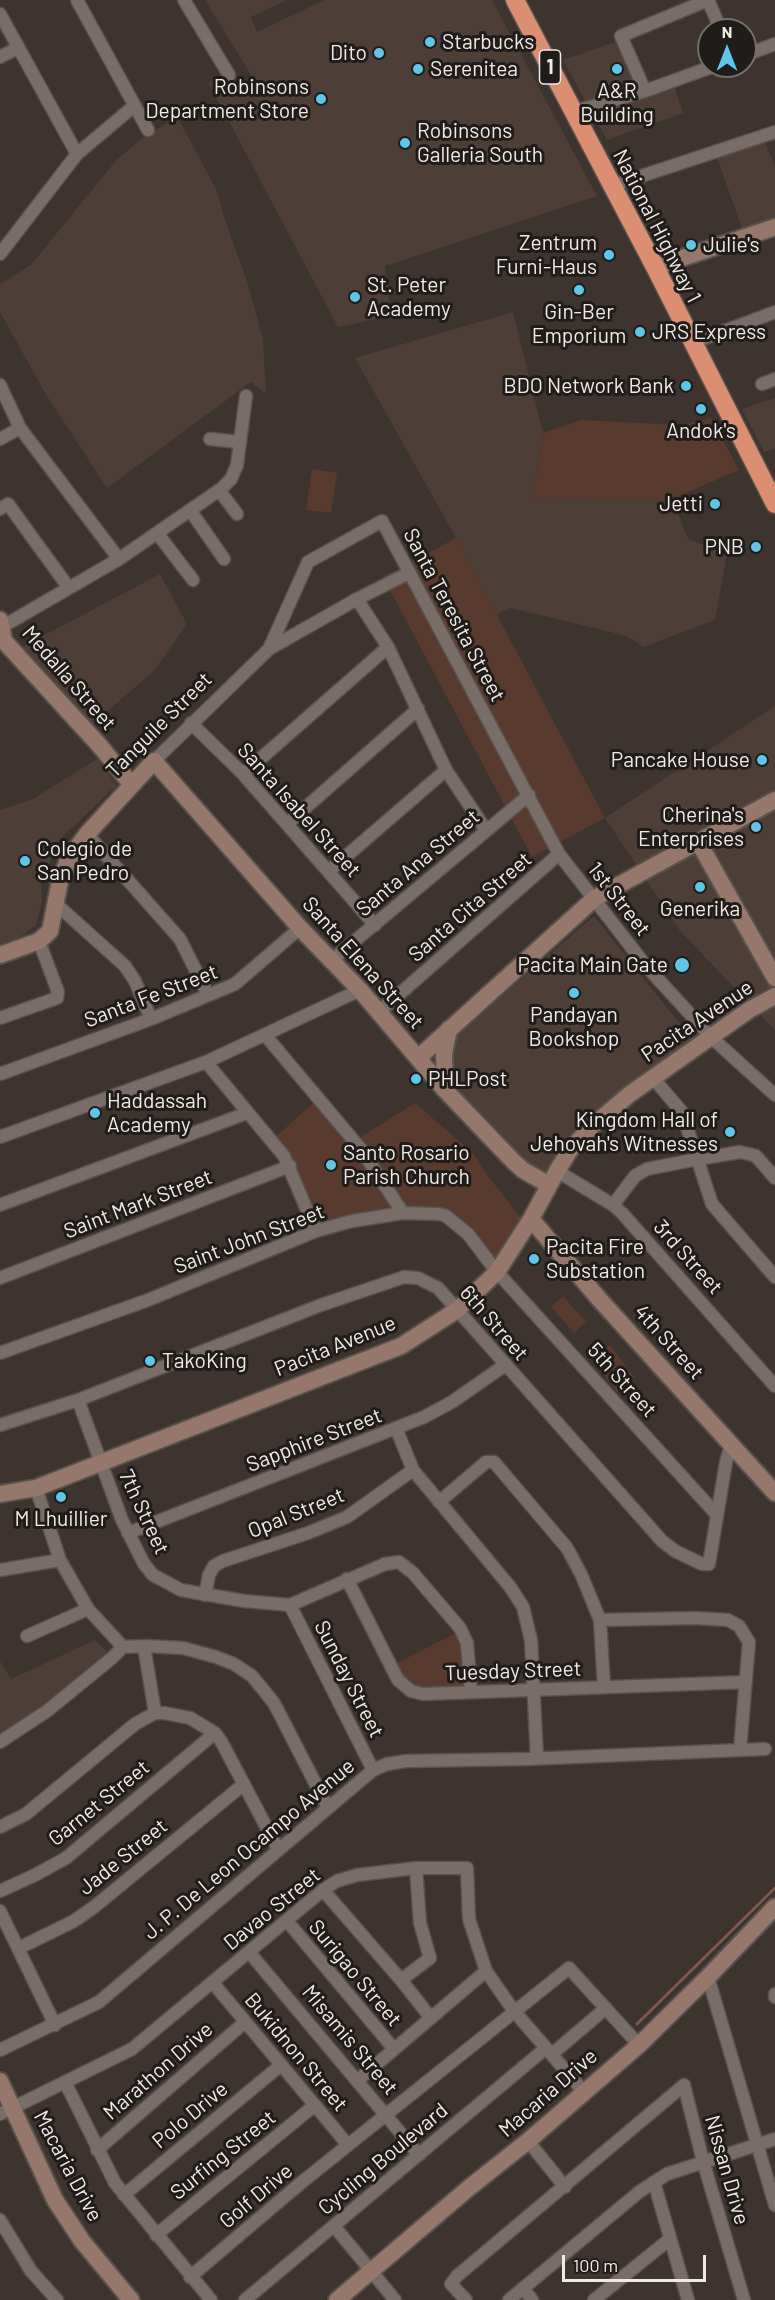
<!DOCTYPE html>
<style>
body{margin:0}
#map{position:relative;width:775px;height:2300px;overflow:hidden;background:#3d332f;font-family:Barlow,sans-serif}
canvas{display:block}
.north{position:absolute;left:697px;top:18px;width:60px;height:60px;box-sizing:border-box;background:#201c1a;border:2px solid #736e6c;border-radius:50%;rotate:0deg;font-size:16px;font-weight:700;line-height:24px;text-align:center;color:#f0eae7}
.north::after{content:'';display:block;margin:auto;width:21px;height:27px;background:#5dc7e8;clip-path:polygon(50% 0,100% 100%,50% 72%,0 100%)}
.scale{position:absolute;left:562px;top:2255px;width:144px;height:27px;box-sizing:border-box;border:3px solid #f0eae7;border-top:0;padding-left:8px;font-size:18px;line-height:21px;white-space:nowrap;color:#f0eae7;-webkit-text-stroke:4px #201c1a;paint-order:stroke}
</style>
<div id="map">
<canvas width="775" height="2300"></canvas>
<div class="north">N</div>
<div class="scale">100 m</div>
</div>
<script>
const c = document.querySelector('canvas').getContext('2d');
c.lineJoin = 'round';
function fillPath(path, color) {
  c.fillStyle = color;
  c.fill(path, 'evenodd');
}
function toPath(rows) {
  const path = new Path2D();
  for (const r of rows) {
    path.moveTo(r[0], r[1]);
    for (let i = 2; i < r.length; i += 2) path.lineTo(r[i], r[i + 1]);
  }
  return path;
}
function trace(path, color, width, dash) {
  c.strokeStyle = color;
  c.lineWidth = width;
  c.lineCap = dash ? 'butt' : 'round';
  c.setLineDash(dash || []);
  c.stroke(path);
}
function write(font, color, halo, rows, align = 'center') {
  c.font = font + ' Barlow,sans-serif';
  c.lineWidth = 6;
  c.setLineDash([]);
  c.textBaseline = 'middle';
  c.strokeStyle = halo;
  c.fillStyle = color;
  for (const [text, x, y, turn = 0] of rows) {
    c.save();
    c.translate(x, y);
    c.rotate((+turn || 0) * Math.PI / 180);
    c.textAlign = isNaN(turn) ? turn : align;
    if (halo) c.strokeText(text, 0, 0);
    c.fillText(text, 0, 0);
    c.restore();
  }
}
const built = toPath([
 [205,0,287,0,251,17,257,32,324,0,492,0,597,196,385,266,391,316,338,327,208,82,216,78,220,82,226,79,228,83,236,80,244,91,256,83],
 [615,42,636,81,633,90,586,102,563,60],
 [674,85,683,113,607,140,592,113],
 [177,116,217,191,225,220,248,284,263,339,266,394,251,382,107,488,45,393,0,312,0,284,31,265,117,159,143,138],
 [764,140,775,166,775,217,742,229,717,157],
 [513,312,543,433,532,498,672,499,688,539,727,554,715,620,643,647,627,636,511,608,495,615,456,538,355,358],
 [775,398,775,449,764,452,742,409],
 [160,574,187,624,154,671,91,725,22,647],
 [775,706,775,1030,680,931,605,818],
 [97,759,117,785,60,839,41,883,42,903,36,925,19,938,0,944,0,810,33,799],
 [594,916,692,1039,578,1129,542,1176,451,1083,453,1038],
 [95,1640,110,1654,0,1739,0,1661,11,1679]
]);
const green = toPath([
 [711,418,739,470,672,499,532,498,543,433,581,420,680,425],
 [312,469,337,473,331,513,306,510],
 [456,538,605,818,532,857,383,577],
 [318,1099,401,1212,318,1225,272,1140],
 [415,1103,474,1154,487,1175,522,1219,496,1270,446,1215,403,1213,356,1140],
 [563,1296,586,1322,574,1333,551,1307],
 [610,1345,635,1378,617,1392,592,1359],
 [460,1631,471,1692,411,1691,393,1665]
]);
const stream = toPath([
 [637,2024,775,1888]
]);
const street = toPath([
 [77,0,148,130],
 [184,0,229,75],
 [708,0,721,30],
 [0,14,77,154],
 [745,55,775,44],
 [0,57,18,48],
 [645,91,621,36,708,0],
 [573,112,645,91,714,66],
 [611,186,775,132],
 [0,254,77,154,134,106],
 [692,343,775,312],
 [762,384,775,379],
 [0,385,20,428,119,559],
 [0,439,20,428],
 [210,439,240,442],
 [219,490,237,514],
 [0,509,8,504,69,588],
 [190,510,224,559],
 [157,533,193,580],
 [357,599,388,647,446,770,486,830],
 [0,628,119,559,221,489,231,479,237,465,246,396],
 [269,649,308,562,382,521,559,854,646,966,712,1038,775,1095],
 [191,723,243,774,375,925],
 [154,761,269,649,357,599,409,573],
 [243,774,388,647],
 [288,823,418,709],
 [87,834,180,939,208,995],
 [329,871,446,770],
 [55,903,125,966,135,981,151,1019],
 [332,960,529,795],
 [379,1012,559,854],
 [0,1018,57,998,58,992,39,941],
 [265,1035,360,1148,403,1213],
 [206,1062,284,1156,316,1231],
 [0,1074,151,1019,235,984,300,928],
 [653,1078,682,1112,712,1204,775,1277],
 [0,1137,206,1062,360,990],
 [557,1171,613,1205,622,1213,775,1386],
 [0,1205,247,1113],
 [613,1205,635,1176,647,1169,698,1159,740,1152,749,1154,756,1156,775,1178],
 [0,1278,290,1166],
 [0,1353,148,1300,316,1231,352,1221,403,1213,439,1214,446,1216,468,1234,497,1272,717,1515],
 [78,1400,122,1520,144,1564,153,1575,181,1590,244,1601,290,1605,385,1564,399,1562,413,1573,460,1628,467,1643,471,1692],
 [0,1425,78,1400,321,1305,404,1277,418,1278,438,1288,662,1541,675,1551,702,1564,709,1564,726,1462,731,1445],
 [396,1428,413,1470,511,1588,523,1607,531,1640,537,1758],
 [36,1488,60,1560,88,1609,123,1647],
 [439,1502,486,1462,494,1462,567,1548,581,1574,600,1620,604,1687],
 [128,1533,424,1417,452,1402,505,1365],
 [0,1570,60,1560],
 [347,1579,398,1680,411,1691,423,1694,746,1682],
 [205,1595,209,1575,214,1566,223,1561,308,1533,347,1517,413,1470],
 [290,1605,373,1770],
 [600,1620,695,1618,728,1620,739,1626,749,1642,740,1750],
 [27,1636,88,1609],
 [144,1646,155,1713],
 [123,1647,144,1646,183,1648,216,1657,234,1664,252,1676,274,1703,328,1808],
 [0,1742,47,1711,112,1658,123,1647],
 [0,1827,26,1814,135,1724,155,1713,164,1713,190,1718,215,1733,221,1741,278,1849],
 [323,1890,401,1980,431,2018],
 [0,1891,35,1875,66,1858,215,1733],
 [0,1911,55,2025],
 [287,1921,394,2049],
 [19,1948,74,1921,94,1907,244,1784],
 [249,1952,419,2155],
 [708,1977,775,2205],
 [401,1980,430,1958,420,1923,416,1868],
 [213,1983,348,2145],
 [775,1994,775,1997],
 [0,2050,99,2002,373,1770,387,1764,406,1761,527,1759,765,1749],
 [552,2054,606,2008],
 [358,2080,486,1971],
 [65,2082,115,2183,211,2300],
 [0,2114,132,2049,323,1890,337,1881,357,1875,416,1868,467,1868,469,1919,486,1971,514,2011,584,2092],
 [528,2141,565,2187],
 [97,2150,245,2022],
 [654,2182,688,2300],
 [124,2195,281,2065],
 [0,2220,31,2271,57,2300],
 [334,2226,395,2300],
 [156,2235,315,2105],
 [190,2277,302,2182,569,1968,639,2045],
 [523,2288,532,2300],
 [245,2300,546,2048],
 [466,2300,451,2284,457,2276,684,2085,703,2161,744,2300],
 [509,2300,639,2192,667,2174,775,2139],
 [594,2300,670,2239]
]);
const secondary = toPath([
 [655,267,775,227],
 [0,620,4,641,100,746,131,784],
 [699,843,775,978],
 [0,955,39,941,50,931,60,881,68,860,87,834,154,761,300,928,360,990,445,1090,514,1162,523,1170,549,1185],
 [418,1058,595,898,775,800],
 [445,1090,444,1054,449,1029],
 [531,1219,600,1300,775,1493],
 [0,1494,36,1488,401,1346,457,1310,497,1272,531,1219,557,1171,570,1150,592,1126,630,1094,749,1010,775,996],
 [0,2081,55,2200,82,2241,131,2300],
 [337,2300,470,2187,528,2141,639,2045,708,1977,775,1907]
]);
const highway = toPath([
 [515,0,655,267,775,504]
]);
const markers = [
 [430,42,6,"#5dc7e8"],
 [379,53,6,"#5dc7e8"],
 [418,69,6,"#5dc7e8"],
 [617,69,6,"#5dc7e8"],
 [321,99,6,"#5dc7e8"],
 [405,143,6,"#5dc7e8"],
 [691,245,6,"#5dc7e8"],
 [609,255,6,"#5dc7e8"],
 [579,290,6,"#5dc7e8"],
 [355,297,6,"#5dc7e8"],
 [640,332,6,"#5dc7e8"],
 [686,386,6,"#5dc7e8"],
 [701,409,6,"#5dc7e8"],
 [715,504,6,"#5dc7e8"],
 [756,547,6,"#5dc7e8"],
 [762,760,6,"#5dc7e8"],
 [756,827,6,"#5dc7e8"],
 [25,861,6,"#5dc7e8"],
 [700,887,6,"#5dc7e8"],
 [682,965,8,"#5dc7e8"],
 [574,993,6,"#5dc7e8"],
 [416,1079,6,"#5dc7e8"],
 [95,1113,6,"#5dc7e8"],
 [730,1132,6,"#5dc7e8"],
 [331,1165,6,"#5dc7e8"],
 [534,1259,6,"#5dc7e8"],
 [150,1361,6,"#5dc7e8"],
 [61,1497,6,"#5dc7e8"]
];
const shields = [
 [550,67,21]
];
const shieldNames = [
 ["1",550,67]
];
const poiNames = [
 ["Starbucks",442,42],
 ["Dito",367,53,"right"],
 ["Serenitea",430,69],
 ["Robinsons",309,87,"right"],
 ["Department Store",309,111,"right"],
 ["A&R",617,91,"center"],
 ["Building",617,115,"center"],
 ["Robinsons",417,131],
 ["Galleria South",417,155],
 ["Zentrum",597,243,"right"],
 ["Furni-Haus",597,267,"right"],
 ["Julie's",703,245],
 ["St. Peter",367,285],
 ["Academy",367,309],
 ["Gin-Ber",579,312,"center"],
 ["Emporium",579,336,"center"],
 ["JRS Express",652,332],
 ["BDO Network Bank",674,386,"right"],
 ["Andok's",701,431,"center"],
 ["Jetti",703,504,"right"],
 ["PNB",744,547,"right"],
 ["Pancake House",750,760,"right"],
 ["Cherina's",744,815,"right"],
 ["Enterprises",744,839,"right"],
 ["Colegio de",37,849],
 ["San Pedro",37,873],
 ["Generika",700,909,"center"],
 ["Pacita Main Gate",668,965,"right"],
 ["Pandayan",574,1015,"center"],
 ["Bookshop",574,1039,"center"],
 ["PHLPost",428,1079],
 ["Haddassah",107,1101],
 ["Academy",107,1125],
 ["Kingdom Hall of",718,1120,"right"],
 ["Jehovah's Witnesses",718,1144,"right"],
 ["Santo Rosario",343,1153],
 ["Parish Church",343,1177],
 ["Pacita Fire",546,1247],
 ["Substation",546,1271],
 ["TakoKing",162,1361],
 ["M Lhuillier",61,1519,"center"]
];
const streetNames = [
 ["National Highway 1",657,226,63],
 ["Santa Teresita Street",454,615,62],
 ["Medalla Street",69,678,49],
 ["Tanguile Street",159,725,-45],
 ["Santa Isabel Street",299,810,48],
 ["Santa Ana Street",418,863,-40],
 ["1st Street",619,899,52],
 ["Santa Cita Street",470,907,-41],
 ["Santa Elena Street",363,963,48],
 ["Santa Fe Street",151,996,-21],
 ["Pacita Avenue",697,1021,-34],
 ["Saint Mark Street",138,1204,-21],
 ["Saint John Street",249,1239,-21],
 ["3rd Street",688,1257,48],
 ["6th Street",494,1323,49],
 ["4th Street",669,1342,48],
 ["Pacita Avenue",335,1346,-22],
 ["5th Street",622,1380,48],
 ["Sapphire Street",314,1440,-21],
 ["7th Street",144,1512,65],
 ["Opal Street",296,1513,-22],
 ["Tuesday Street",513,1671,-2],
 ["Sunday Street",349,1679,63],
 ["Garnet Street",99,1803,-39],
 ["J. P. De Leon Ocampo Avenue",249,1849,-40],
 ["Jade Street",123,1857,-39],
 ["Davao Street",272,1909,-39],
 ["Surigao Street",355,1973,50],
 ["Misamis Street",350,2040,50],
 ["Bukidnon Street",296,2052,50],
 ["Marathon Drive",158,2071,-41],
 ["Macaria Drive",548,2093,-41],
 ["Polo Drive",190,2115,-40],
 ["Surfing Street",223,2155,-39],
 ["Cycling Boulevard",383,2159,-40],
 ["Macaria Drive",68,2166,62],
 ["Nissan Drive",727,2170,74],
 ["Golf Drive",256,2196,-40]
];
fillPath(built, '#4e3e38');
fillPath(green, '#593a2f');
trace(stream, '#7d5749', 3);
trace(street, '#59514d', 15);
trace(secondary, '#59514d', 20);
trace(highway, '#59514d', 21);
trace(street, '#786d69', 12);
trace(secondary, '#96776b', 16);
trace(highway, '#db8e71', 18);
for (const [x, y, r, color] of markers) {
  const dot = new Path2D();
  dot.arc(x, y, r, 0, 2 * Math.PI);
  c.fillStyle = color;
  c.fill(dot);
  trace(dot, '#201c1a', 2);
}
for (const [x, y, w] of shields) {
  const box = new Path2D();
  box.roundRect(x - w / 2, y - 17, w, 34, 4.5);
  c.fillStyle = '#201c1a';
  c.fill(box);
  trace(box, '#f0eae7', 1.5);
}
write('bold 20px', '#f0eae7', null, shieldNames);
write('21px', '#f0eae7', '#201c1a', poiNames, 'left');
write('21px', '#f0eae7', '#201c1a', streetNames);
</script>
